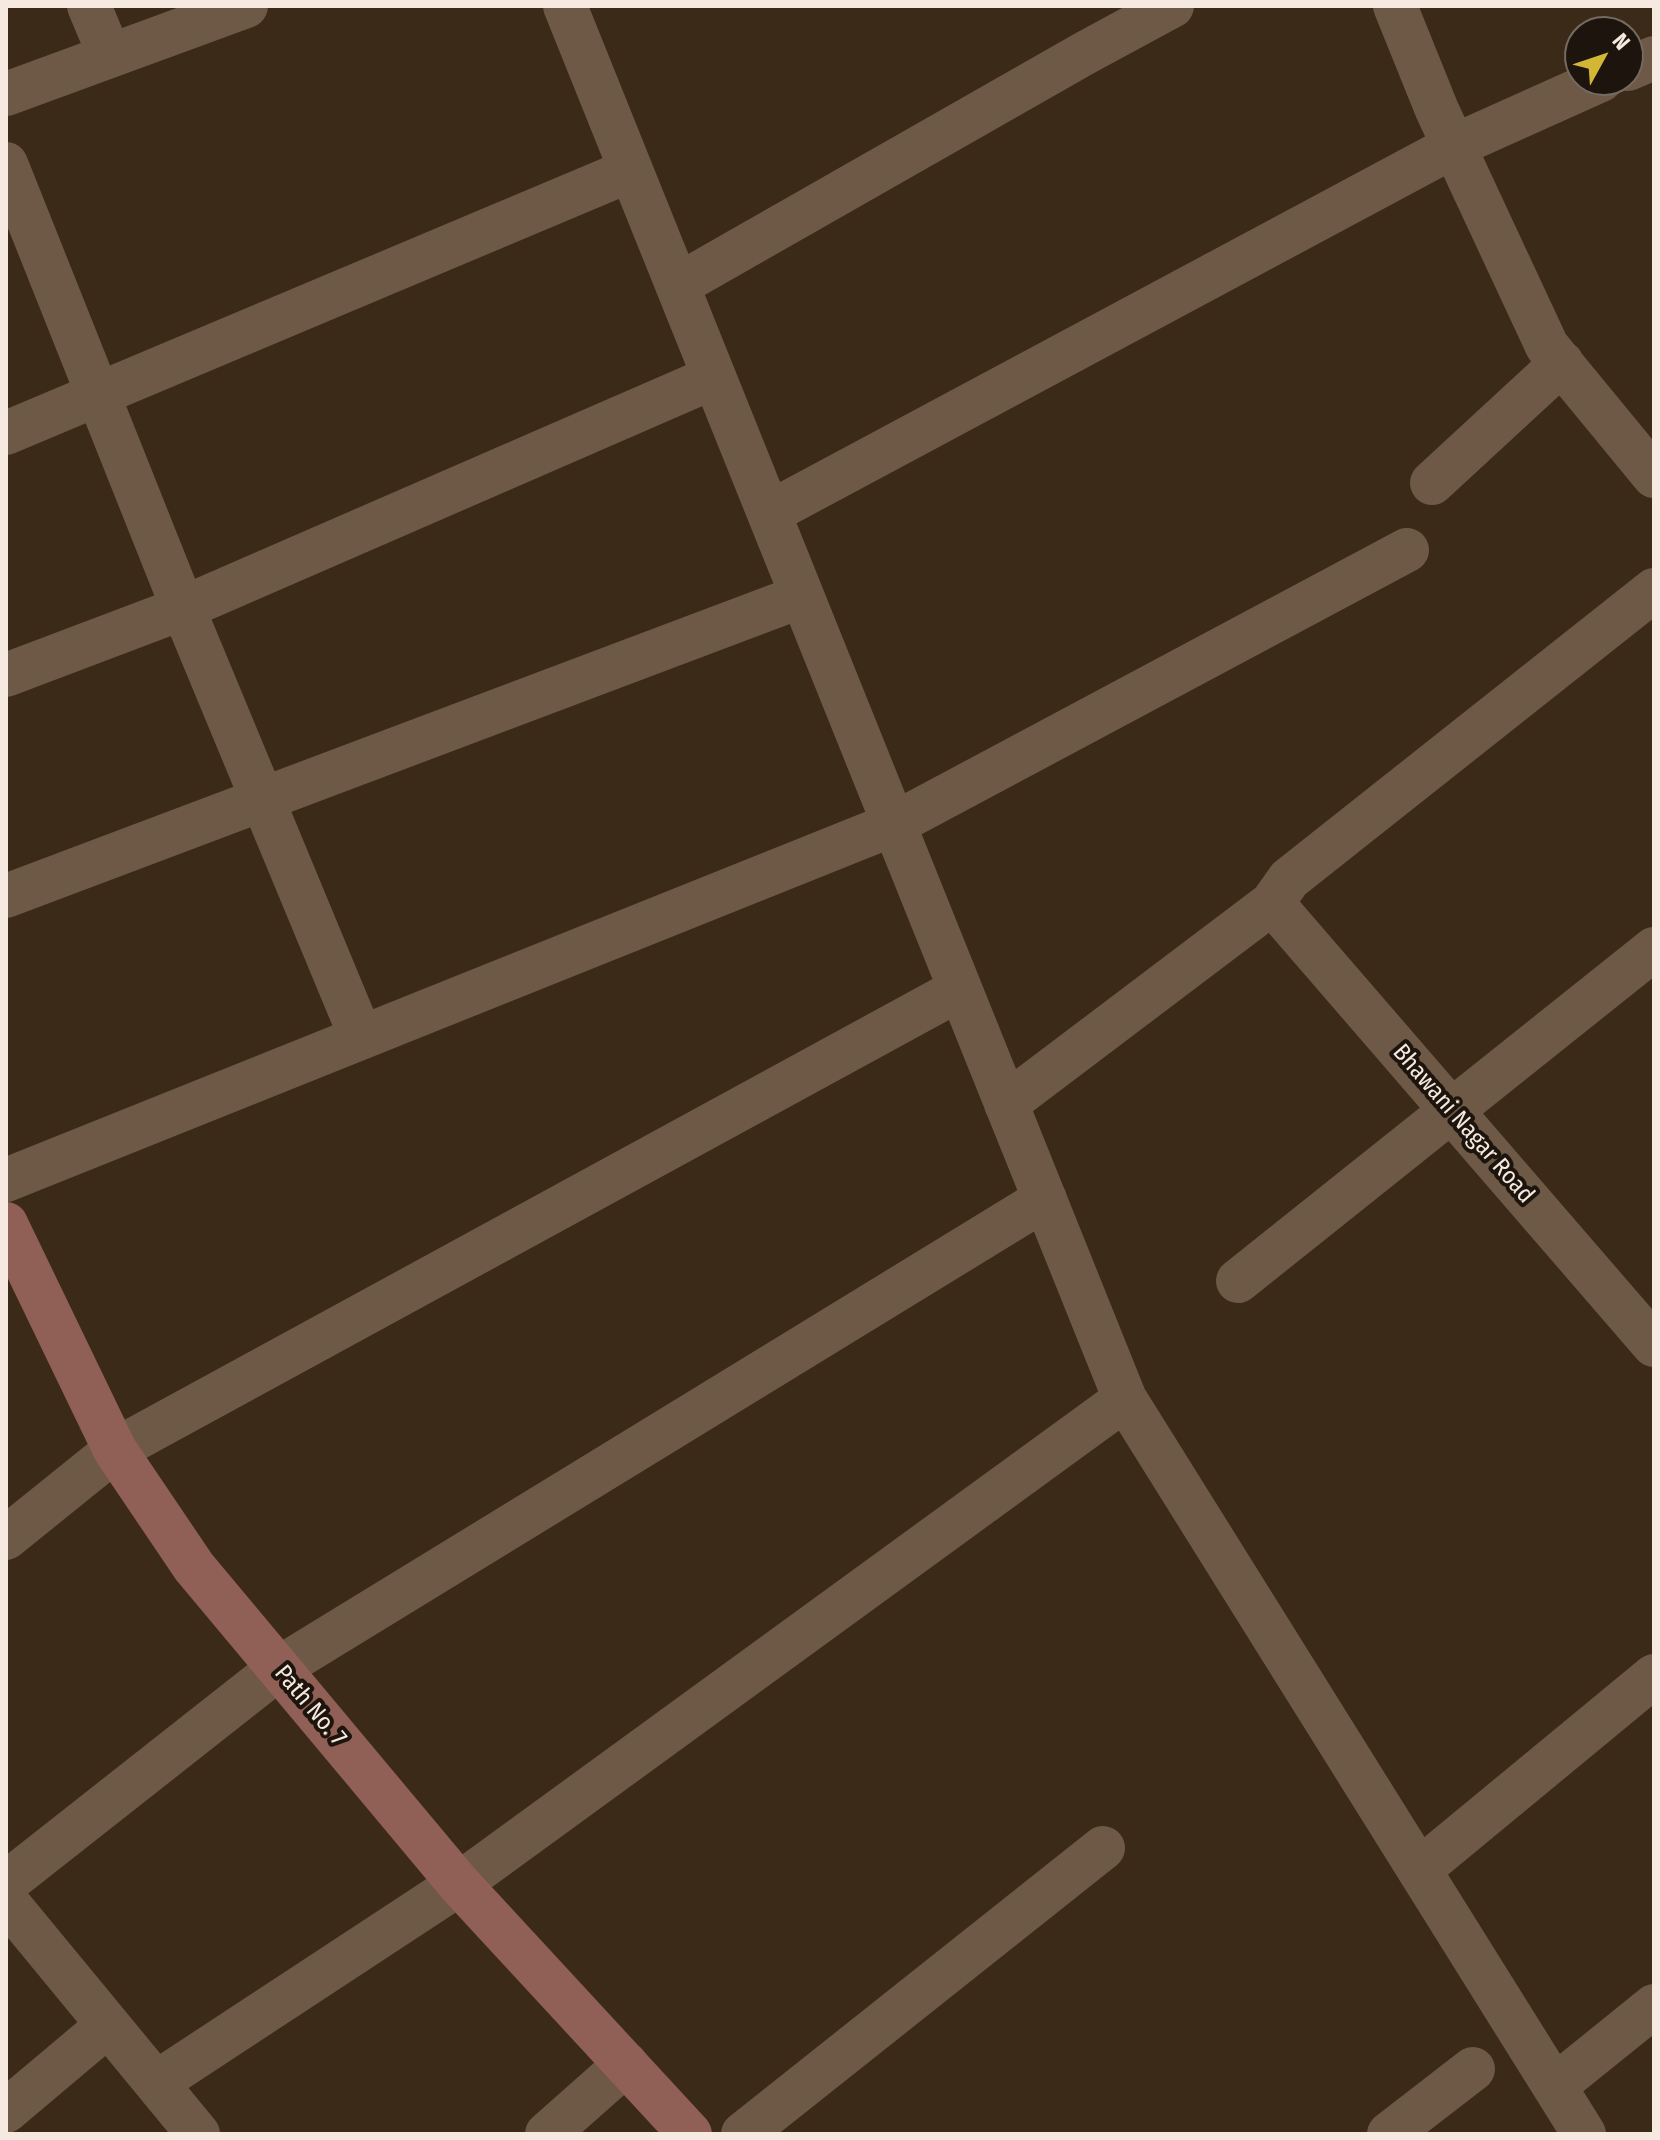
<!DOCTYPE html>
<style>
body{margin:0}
#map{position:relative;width:1660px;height:2140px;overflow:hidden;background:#3c2a19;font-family:"Fira Sans Condensed",sans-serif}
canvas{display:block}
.frame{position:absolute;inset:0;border:8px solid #f6e9df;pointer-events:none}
.north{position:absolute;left:1564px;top:16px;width:80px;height:80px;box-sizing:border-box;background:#1d150d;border:2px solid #746a61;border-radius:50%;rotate:50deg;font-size:22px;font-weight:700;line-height:32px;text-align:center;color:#f6e9df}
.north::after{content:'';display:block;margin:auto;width:28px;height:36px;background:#d2b736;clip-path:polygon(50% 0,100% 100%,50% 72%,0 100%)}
</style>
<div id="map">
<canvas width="1660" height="2140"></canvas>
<div class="frame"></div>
<div class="north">N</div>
</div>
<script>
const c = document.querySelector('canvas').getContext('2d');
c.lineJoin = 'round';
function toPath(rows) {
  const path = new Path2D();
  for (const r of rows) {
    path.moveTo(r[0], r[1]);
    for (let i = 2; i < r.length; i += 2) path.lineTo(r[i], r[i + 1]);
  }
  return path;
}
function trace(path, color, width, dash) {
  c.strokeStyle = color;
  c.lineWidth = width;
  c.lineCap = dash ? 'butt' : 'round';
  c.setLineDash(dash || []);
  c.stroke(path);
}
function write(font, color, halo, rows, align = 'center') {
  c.font = font + ' "Fira Sans Condensed",sans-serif';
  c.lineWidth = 8;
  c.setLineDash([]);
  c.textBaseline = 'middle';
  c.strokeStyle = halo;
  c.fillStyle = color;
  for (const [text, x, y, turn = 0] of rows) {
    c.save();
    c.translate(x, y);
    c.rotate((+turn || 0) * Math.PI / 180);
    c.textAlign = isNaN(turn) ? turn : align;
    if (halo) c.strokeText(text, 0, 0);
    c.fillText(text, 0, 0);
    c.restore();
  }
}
const street = toPath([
 [89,6,110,56],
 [565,6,1125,1399,1584,2134],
 [1395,6,1437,110,1547,346,1654,476],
 [1628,69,1654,58],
 [6,94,246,6],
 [6,164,183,608,361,1037],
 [678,285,1085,53,1172,6],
 [6,433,631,170],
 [1432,483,1562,363],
 [769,513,1454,146,1601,80],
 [6,675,183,608,714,377],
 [6,896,802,596],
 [1272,903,1654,1345],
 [1006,1104,1272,903,1289,879,1654,590],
 [6,1180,894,824,1407,550],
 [1238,1281,1654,949],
 [6,1538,115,1450,960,989],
 [1419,1870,1654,1676],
 [6,1883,279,1668,1045,1199],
 [6,1901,198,2134],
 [156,2083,459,1884,1125,1399],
 [1555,2086,1654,2006],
 [6,2111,108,2025],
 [547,2134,626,2064],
 [743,2134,1103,1848],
 [1389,2134,1473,2069]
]);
const secondary = toPath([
 [6,1224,115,1450,194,1567,459,1884,690,2134]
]);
const streetNames = [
 ["Bhawani Nagar Road",1463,1124,49],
 ["Path No. 7",310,1706,50]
];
trace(street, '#6d5946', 44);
trace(secondary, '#905f56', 44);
write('24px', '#f6e9df', '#1d150d', streetNames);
</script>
